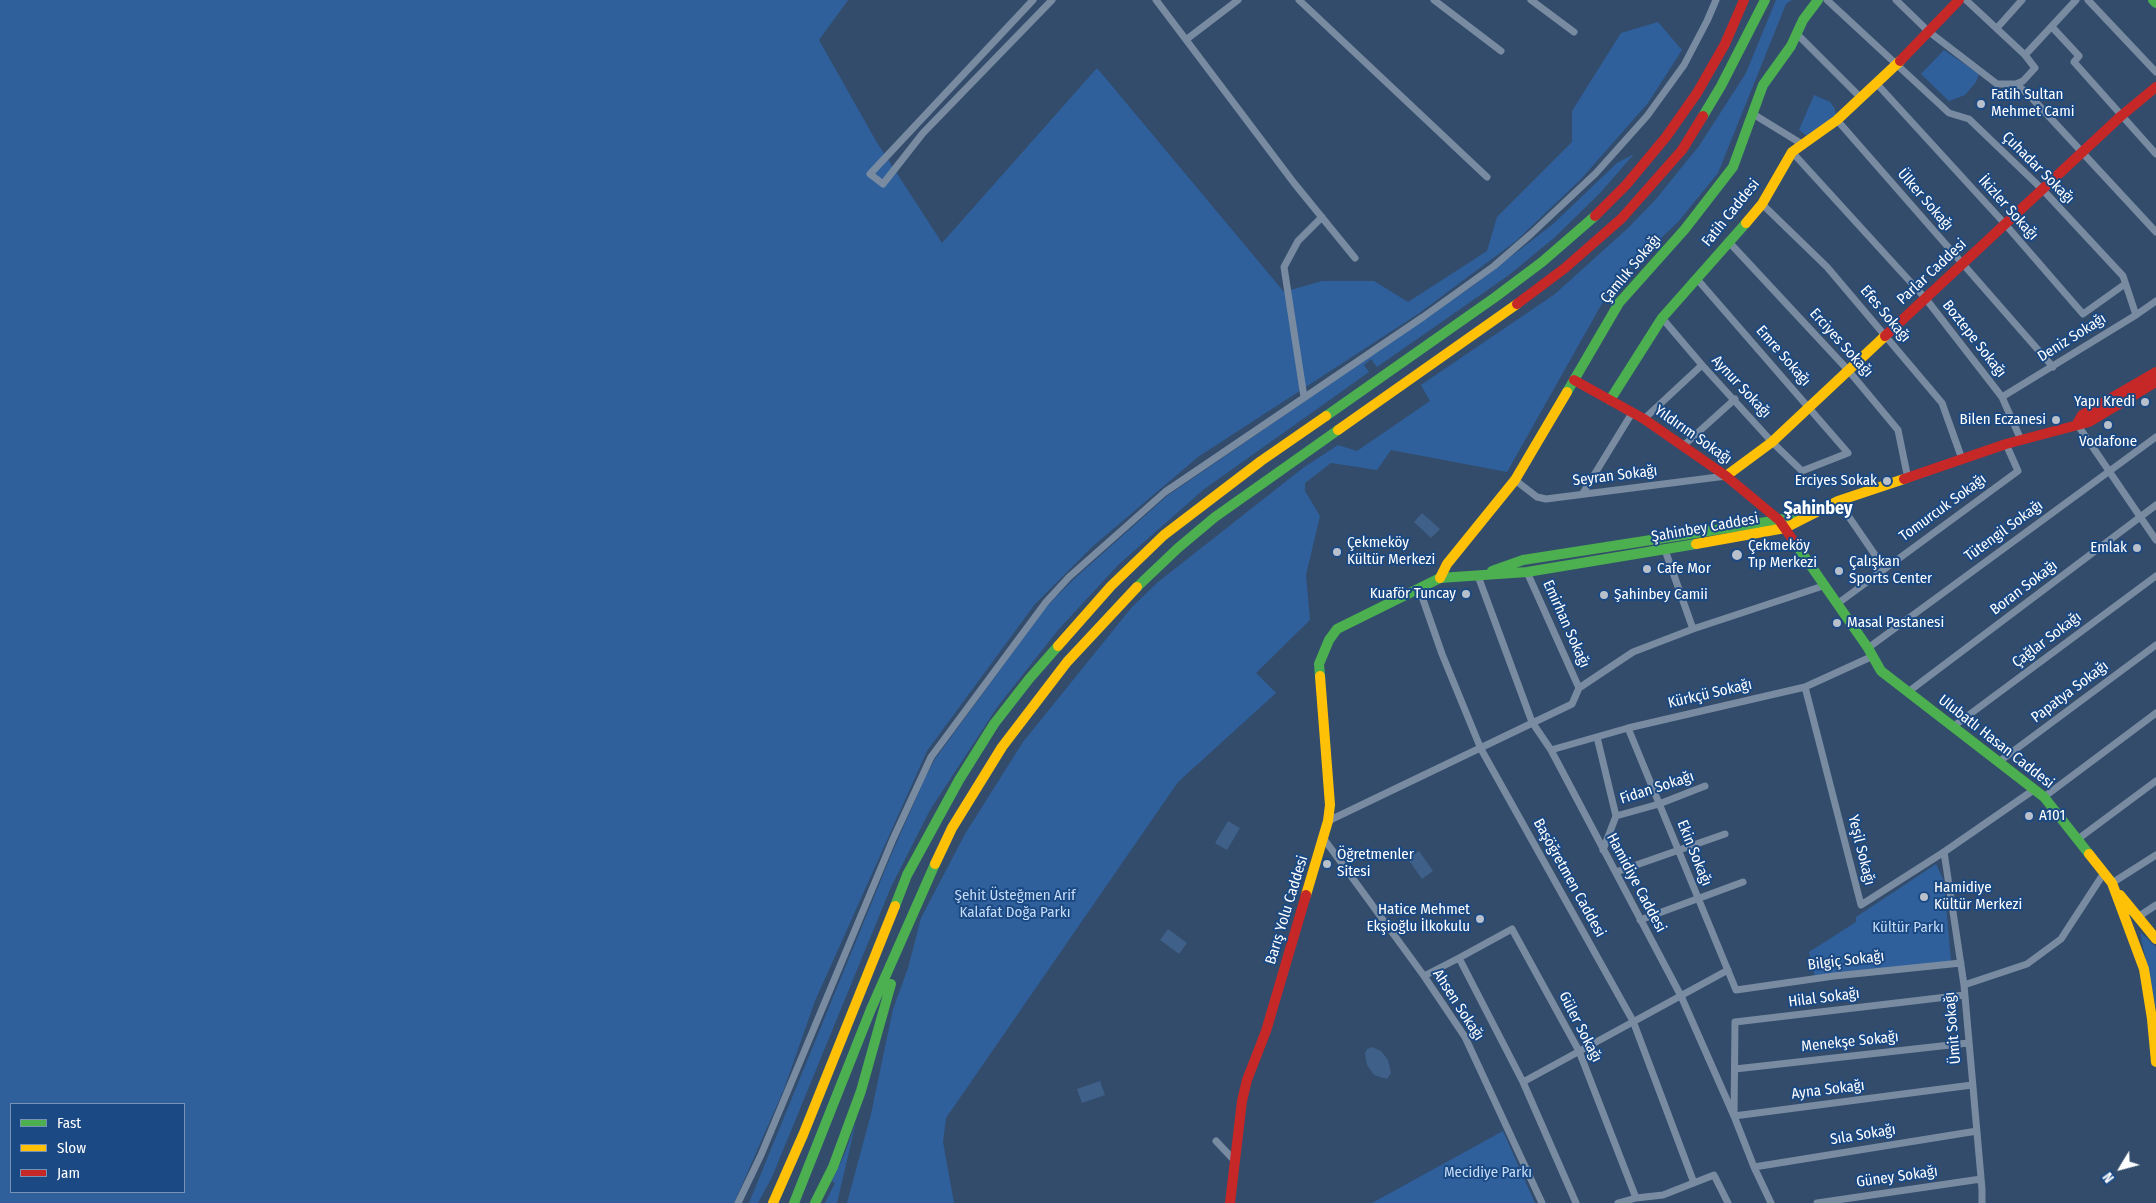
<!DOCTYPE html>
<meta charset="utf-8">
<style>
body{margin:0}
#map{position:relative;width:2156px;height:1203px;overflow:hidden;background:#334c6b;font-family:"Fira Sans Condensed",sans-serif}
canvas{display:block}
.legend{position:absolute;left:10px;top:1103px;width:175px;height:90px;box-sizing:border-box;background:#1b4983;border:1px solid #7692b5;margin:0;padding:6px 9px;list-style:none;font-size:15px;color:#fff}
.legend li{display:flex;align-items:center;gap:10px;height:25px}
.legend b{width:25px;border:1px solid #7692b5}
.north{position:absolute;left:2096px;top:1143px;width:50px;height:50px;-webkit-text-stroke:4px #1b4983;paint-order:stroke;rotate:233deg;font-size:14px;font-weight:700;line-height:20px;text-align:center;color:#fff}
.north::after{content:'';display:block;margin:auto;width:18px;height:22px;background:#fff;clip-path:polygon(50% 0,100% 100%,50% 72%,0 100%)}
</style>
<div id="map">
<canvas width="2156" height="1203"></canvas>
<ul class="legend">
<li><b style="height:6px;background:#4caf50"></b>Fast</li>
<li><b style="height:6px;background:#ffc107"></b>Slow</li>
<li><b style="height:6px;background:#c62828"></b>Jam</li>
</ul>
<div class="north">N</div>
</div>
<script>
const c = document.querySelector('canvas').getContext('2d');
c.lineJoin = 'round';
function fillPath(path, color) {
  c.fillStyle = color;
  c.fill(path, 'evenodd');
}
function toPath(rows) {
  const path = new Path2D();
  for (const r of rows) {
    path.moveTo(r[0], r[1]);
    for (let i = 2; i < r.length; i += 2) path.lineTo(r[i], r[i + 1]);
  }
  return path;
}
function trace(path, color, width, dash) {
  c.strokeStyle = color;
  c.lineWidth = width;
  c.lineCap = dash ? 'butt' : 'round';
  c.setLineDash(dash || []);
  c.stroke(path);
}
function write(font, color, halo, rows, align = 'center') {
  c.font = font + ' "Fira Sans Condensed",sans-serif';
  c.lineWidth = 4;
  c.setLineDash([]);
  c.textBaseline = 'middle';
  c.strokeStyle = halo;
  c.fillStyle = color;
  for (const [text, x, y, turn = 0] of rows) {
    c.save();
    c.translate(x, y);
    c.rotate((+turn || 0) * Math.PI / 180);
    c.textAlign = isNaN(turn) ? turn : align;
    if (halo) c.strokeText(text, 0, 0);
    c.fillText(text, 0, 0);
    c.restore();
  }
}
const green = toPath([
 [0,0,848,0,819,40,876,141,942,243,1097,68,1284,292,1322,281,1374,281,1408,302,1487,251,1497,217,1572,142,1572,111,1621,33,1658,22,1682,50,1648,103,1581,179,1516,241,1418,314,1198,457,1092,547,1035,604,927,751,815,1001,784,1089,734,1203,0,1203],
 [11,1104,184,1104,184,1192,11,1192],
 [1776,0,1792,0,1786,4,1718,173,1678,222,1613,284,1507,472,1391,450,1377,470,1331,463,1305,483,1305,491,1320,516,1306,575,1310,620,1256,673,1276,693,1178,782,946,1118,943,1142,954,1203,847,1203,871,1114,893,1009,908,968,921,918,965,834,1023,742,1132,607,1158,582,1303,468,1338,445,1357,451,1430,401,1421,385,1555,294,1628,228,1656,199,1699,146,1746,73],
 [1944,50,1979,74,1976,82,1965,95,1949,101,1921,74],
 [1814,95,1830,102,1835,109,1836,118,1809,138,1799,130],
 [1634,154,1600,193,1554,238,1509,275,1377,367,1371,359,1364,365,1369,372,1203,490,1118,565,1058,630,998,706,930,810,891,887,772,1177,758,1203,749,1203,892,853,925,778,935,759,1046,607,1075,578,1167,496,1474,285,1553,224,1617,163],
 [1936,864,1944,881,1951,961,1815,977,1809,952,1856,922,1856,917],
 [2140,932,2156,947,2156,1010],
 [856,1122,837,1203,825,1203,835,1183,832,1181,845,1153],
 [1503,1131,1535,1203,1372,1203]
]);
const water = toPath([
 [1422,513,1440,529,1431,538,1414,522],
 [1228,821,1240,828,1227,850,1215,843],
 [1419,851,1433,871,1422,879,1408,859],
 [1168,929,1187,943,1179,954,1160,940],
 [1372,1047,1381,1051,1388,1060,1391,1073,1387,1079,1374,1075,1367,1065,1365,1053,1367,1049],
 [1100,1081,1105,1095,1082,1103,1077,1089]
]);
const street = toPath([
 [1033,0,870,174,883,184,923,133,1052,0],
 [1156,0,1294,183,1355,258],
 [1299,0,1487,177],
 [1434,0,1501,51],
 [1531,0,1574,32],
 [1827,0,1949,113,1969,119,2043,190,2123,276,2136,315],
 [1896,0,1928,31,1997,84,2016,84,2030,96,2156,232],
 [1966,0,2025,55,2035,68,2023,81,2016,84],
 [2088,0,2156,72],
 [2052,27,2079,56,2074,62,2156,154],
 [1997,28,2022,0],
 [1796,33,1860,97],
 [1187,39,1238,0],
 [2025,55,2076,0],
 [1877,84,2005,224,2083,314,2125,284],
 [1753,114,1802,144],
 [1837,120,2053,367],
 [1792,152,1926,299,2002,397,2021,440],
 [1762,204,1827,267,1942,403,1962,459],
 [1728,241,1848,370,1898,430,1908,479],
 [1662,318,1702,365,1772,442,1802,471,1848,453,1697,279],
 [1304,397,1284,267,1298,241,1322,217],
 [2002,397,2136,315,2156,301],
 [1644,419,1702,365],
 [2077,424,2156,540],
 [1683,446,1735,399],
 [1515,480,1537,497,1546,499,1726,476],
 [1583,493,1632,413],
 [1838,501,1884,568],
 [1665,550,1693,629],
 [1527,572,1579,688],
 [1478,576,1532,722,1551,750,1681,996,1734,1116,1754,1167,1771,1203],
 [1419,588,1442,654,1481,749,1633,1021,1694,1183],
 [1837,604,2018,471,2006,444],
 [1868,648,2156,437],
 [1805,687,1861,905,1944,852,2035,789],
 [1908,692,2156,505],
 [1954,726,2156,576],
 [1628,728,1736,990,1834,976,1961,963],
 [1597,737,1616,816,1603,850],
 [1551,750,1628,728,1805,687,1873,656],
 [2000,761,2156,645],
 [2044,797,2156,713],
 [1616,816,1659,804,1705,786],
 [1328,821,1572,704,1579,688,1633,652,1693,629,1823,586],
 [1324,839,1424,976,1465,1037,1542,1203],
 [2078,839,2156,781],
 [1944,852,1964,985,1982,1189,1982,1203],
 [1616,872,1725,834],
 [2112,883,2156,855],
 [2138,917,2156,905],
 [1640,920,1743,882],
 [1459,958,1512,929,1579,1051,1636,1198],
 [1424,976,1459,958,1523,1082,1576,1203],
 [1964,985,2027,964,2061,939,2104,873],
 [1964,995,1735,1022,1734,1116,1972,1085],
 [1735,1069,1968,1043],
 [1523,1082,1728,970],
 [1216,1141,1234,1160],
 [1754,1167,1977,1131],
 [738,1203,761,1155,893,839,931,757,1046,602,1069,577,1165,492,1423,317,1494,266,1531,234,1596,173,1647,116,1684,65,1707,21,1716,0],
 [1618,1203,1636,1198,1663,1195,1714,1175,1728,1203],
 [1817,1203,1981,1179]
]);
const fast = toPath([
 [2153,0,2156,3],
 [1703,116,1721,86,1765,0],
 [1567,392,1619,303,1685,229,1733,167,1763,85,1791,46,1803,20,1818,0],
 [1610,400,1662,318,1746,223],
 [1326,416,1494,298,1542,262,1595,216],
 [1795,543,1868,648,1881,671,2044,797,2089,854],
 [1492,571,1523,560,1779,520,1809,511],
 [1137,587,1178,548,1215,517,1338,430],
 [1320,676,1319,664,1329,640,1337,629,1440,578,1527,572,1696,544],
 [895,906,907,875,959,780,994,724,1029,679,1058,646],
 [794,1203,871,1009,935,864],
 [815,1203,833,1167,861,1091,891,984]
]);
const slow = toPath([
 [1746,223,1762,204,1792,152,1837,120,1900,61],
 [1338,430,1517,304],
 [1726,476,1772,442,1885,336],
 [1696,544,1785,528,1838,501,1904,479],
 [1440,578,1447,564,1515,480,1567,392],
 [1058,646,1111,586,1164,535,1261,461,1326,416],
 [2089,854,2112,883,2144,969,2152,1019,2156,1062],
 [935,864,952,828,1002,747,1067,662,1137,587],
 [1306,895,1328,821,1330,805,1320,676],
 [2120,895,2156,939],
 [773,1203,803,1135,895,906]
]);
const jam = toPath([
 [1900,61,1959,0],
 [1595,216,1626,185,1666,137,1697,93,1725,44,1744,0],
 [1517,304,1565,268,1622,218,1682,150,1703,116],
 [1885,336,2121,116,2156,87],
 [1574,380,1644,419,1726,476,1779,520,1795,543],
 [2077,424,2082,415,2156,372],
 [1904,479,2006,444,2089,422,2156,382],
 [1230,1203,1242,1101,1247,1080,1266,1031,1306,895]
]);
const markers = [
 [1981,104,5,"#b8c0cb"],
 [2145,402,5,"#b8c0cb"],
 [2056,420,5,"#b8c0cb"],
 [2108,425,5,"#b8c0cb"],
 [1887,481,5,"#b8c0cb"],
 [2137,548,5,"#b8c0cb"],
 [1337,552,5,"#b8c0cb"],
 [1737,555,6,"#b8c0cb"],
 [1647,569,5,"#b8c0cb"],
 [1839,571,5,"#b8c0cb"],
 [1466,594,5,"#b8c0cb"],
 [1604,595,5,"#b8c0cb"],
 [1837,623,5,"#b8c0cb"],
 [2029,816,5,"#b8c0cb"],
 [1327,864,5,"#b8c0cb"],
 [1924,897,5,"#b8c0cb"],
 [1480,919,5,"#b8c0cb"]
];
const poiNames = [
 ["Fatih Sultan",1991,95],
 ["Mehmet Cami",1991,112],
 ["Yapı Kredi",2135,402,"right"],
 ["Bilen Eczanesi",2046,420,"right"],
 ["Vodafone",2108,442,"center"],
 ["Erciyes Sokak",1877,481,"right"],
 ["Çekmeköy",1347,543],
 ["Kültür Merkezi",1347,560],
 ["Çekmeköy",1748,546],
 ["Tıp Merkezi",1748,563],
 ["Emlak",2127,548,"right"],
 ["Çalışkan",1849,562],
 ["Sports Center",1849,579],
 ["Cafe Mor",1657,569],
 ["Kuaför Tuncay",1456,594,"right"],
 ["Şahinbey Camii",1614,595],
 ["Masal Pastanesi",1847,623],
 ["A101",2039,816],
 ["Öğretmenler",1337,855],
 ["Sitesi",1337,872],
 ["Hamidiye",1934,888],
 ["Kültür Merkezi",1934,905],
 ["Hatice Mehmet",1470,910,"right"],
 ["Ekşioğlu İlkokulu",1470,927,"right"]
];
const streetNames = [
 ["Çuhadar Sokağı",2038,168,45],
 ["Ülker Sokağı",1925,200,49],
 ["İkizler Sokağı",2008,208,48],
 ["Fatih Caddesi",1731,213,-51],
 ["Çamlık Sokağı",1631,269,-50],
 ["Parlar Caddesi",1932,272,-43],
 ["Efes Sokağı",1885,314,50],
 ["Deniz Sokağı",2072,338,-32],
 ["Boztepe Sokağı",1974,339,52],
 ["Erciyes Sokağı",1841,343,48],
 ["Emre Sokağı",1783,356,49],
 ["Aynur Sokağı",1741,387,47],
 ["Yıldırım Sokağı",1693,435,35],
 ["Seyran Sokağı",1615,476,-7],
 ["Tomurcuk Sokağı",1943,508,-36],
 ["Şahinbey Caddesi",1705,528,-10],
 ["Tütengil Sokağı",2004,531,-36],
 ["Boran Sokağı",2024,588,-37],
 ["Emirhan Sokağı",1566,624,66],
 ["Çağlar Sokağı",2047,640,-37],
 ["Papatya Sokağı",2070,692,-37],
 ["Kürkçü Sokağı",1710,694,-13],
 ["Ulubatlı Hasan Caddesi",1996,742,38],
 ["Fidan Sokağı",1657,788,-18],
 ["Yeşil Sokağı",1861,850,76],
 ["Ekin Sokağı",1694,853,68],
 ["Başöğretmen Caddesi",1569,878,61],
 ["Hamidiye Caddesi",1636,883,62],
 ["Barış Yolu Caddesi",1287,910,-73],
 ["Bilgiç Sokağı",1846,961,-7],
 ["Hilal Sokağı",1824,998,-7],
 ["Ahsen Sokağı",1458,1005,57],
 ["Güler Sokağı",1580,1027,63],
 ["Ümit Sokağı",1953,1028,-95],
 ["Menekşe Sokağı",1850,1042,-6],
 ["Ayna Sokağı",1828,1090,-7],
 ["Sıla Sokağı",1863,1135,-9],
 ["Güney Sokağı",1897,1177,-8]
];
const parkNames = [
 ["Şehit Üsteğmen Arif",1015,896],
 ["Kalafat Doğa Parkı",1015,913],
 ["Kültür Parkı",1908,928],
 ["Mecidiye Parkı",1488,1173]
];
const quarterNames = [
 ["Şahinbey",1818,509]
];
fillPath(green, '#2f609b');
fillPath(water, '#3f6089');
trace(street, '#798ba1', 7);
trace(fast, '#4caf50', 10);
trace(slow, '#ffc107', 10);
trace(jam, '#c62828', 10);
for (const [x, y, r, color] of markers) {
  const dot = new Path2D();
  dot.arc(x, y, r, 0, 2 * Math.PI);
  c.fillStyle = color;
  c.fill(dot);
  trace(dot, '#1b4983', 2);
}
write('15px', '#fff', '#1b4983', poiNames, 'left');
write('15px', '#fff', '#1b4983', streetNames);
write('15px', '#c5dcf8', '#1b4983', parkNames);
write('bold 18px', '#fff', '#1b4983', quarterNames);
</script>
